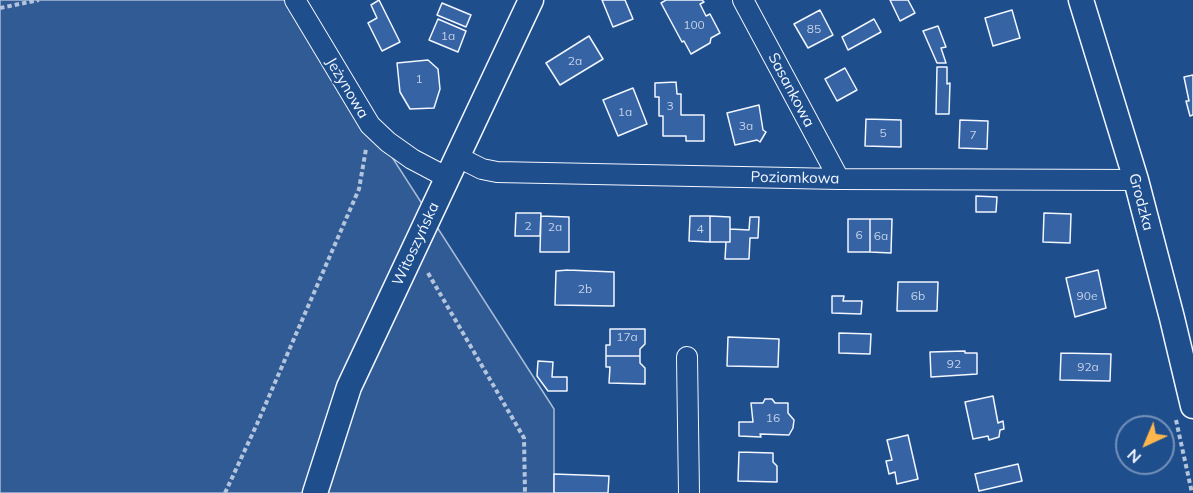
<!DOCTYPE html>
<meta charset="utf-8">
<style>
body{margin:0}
#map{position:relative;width:1193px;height:493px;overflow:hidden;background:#1f4e8c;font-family:Mulish,sans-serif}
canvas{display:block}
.north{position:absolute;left:1115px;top:415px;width:60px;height:60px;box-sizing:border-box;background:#1f4e8c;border:2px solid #7391ba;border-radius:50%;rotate:224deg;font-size:16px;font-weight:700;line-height:24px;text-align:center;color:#f2f6ff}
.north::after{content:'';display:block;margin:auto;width:21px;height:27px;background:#ffb74d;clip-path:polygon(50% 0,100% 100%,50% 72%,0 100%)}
</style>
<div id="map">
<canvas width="1193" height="493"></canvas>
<div class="north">N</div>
</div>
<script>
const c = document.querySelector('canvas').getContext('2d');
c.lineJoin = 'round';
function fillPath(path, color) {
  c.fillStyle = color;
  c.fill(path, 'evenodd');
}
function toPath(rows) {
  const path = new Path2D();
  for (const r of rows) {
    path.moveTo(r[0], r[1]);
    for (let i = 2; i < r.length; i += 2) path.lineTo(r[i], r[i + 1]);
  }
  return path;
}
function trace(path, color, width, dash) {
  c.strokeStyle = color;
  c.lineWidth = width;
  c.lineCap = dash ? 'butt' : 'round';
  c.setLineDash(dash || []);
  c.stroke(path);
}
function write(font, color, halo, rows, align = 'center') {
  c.font = font + ' Mulish,sans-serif';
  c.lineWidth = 4.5;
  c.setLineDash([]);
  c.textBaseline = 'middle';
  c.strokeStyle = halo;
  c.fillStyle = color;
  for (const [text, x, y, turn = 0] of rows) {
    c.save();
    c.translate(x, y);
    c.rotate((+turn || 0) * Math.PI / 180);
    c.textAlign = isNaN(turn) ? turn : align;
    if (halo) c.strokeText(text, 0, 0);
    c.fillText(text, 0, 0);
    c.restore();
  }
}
const green = toPath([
 [0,0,291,0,554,409,554,493,0,493,0,0]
]);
const building = toPath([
 [379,0,400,42,382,51,368,23,377,18,371,5,379,0],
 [602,0,625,0,633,19,613,27,602,0],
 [666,0,702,0,704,2,700,4,706,16,710,14,720,33,711,38,710,43,691,54,684,41,682,42,661,3,666,0],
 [890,0,908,0,915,13,900,21,890,0],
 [442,3,471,15,466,27,437,15,442,3],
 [820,10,833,35,808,48,794,24,820,10],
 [1012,10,1020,38,993,46,985,18,1012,10],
 [438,19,466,31,458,52,429,40,438,19],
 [874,19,881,32,848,50,842,37,874,19],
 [938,26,946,47,941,48,946,63,937,63,923,31,938,26],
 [589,36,603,59,560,85,546,63,589,36],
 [428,60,438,69,440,89,434,108,410,109,400,92,397,63,428,60],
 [937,67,947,67,947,84,950,83,949,114,936,114,937,67],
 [845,68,857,90,837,101,825,79,845,68],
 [1193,75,1193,115,1190,116,1186,101,1189,101,1184,77,1193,75],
 [676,82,677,94,681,94,681,115,704,115,704,141,686,141,686,136,663,136,663,116,659,116,659,97,655,97,655,83,676,82],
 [633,88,647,124,618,136,603,100,633,88],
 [759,105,763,130,766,132,760,142,757,140,735,145,727,113,759,105],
 [866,119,901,120,901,147,865,146,866,119],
 [960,120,988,121,987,149,959,148,960,120],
 [976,196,997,197,996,212,976,212,976,196],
 [516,213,541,213,540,236,515,236,516,213],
 [1044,213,1071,214,1070,243,1043,242,1044,213],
 [541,216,569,217,569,252,540,252,541,216],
 [690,216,710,216,710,242,689,241,690,216],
 [710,216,730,217,730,242,710,242,710,216],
 [750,217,759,217,758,238,750,238,749,259,725,259,726,242,730,242,730,229,749,230,750,217],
 [848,219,870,219,870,252,848,252,848,219],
 [870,219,892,219,891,253,870,252,870,219],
 [568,270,614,272,614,306,555,305,556,271,568,270],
 [1098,270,1106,308,1075,317,1066,278,1098,270],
 [898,282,938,282,937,311,897,311,898,282],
 [832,296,844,296,843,301,862,301,861,314,832,313,832,296],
 [610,329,645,329,645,344,640,349,640,356,606,356,606,345,610,345,610,329],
 [839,333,871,334,870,354,839,353,839,333],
 [728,337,779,339,778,367,727,366,728,337],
 [965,351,965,353,977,353,977,374,931,377,930,352,965,351],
 [1061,353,1111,354,1110,381,1060,380,1061,353],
 [606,356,640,356,640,363,645,368,645,384,609,383,610,367,606,367,606,356],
 [538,361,553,362,552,377,567,377,567,391,548,391,537,376,538,361],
 [993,396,998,423,1003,421,1004,429,1000,430,999,437,989,440,988,436,973,439,965,402,993,396],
 [765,399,772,399,775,403,788,403,788,413,794,420,793,428,789,435,760,434,761,437,739,436,739,422,753,422,751,403,763,403,765,399],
 [908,435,918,479,897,484,895,472,889,474,886,461,892,460,887,440,908,435],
 [739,452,773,453,773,462,777,466,777,482,738,481,739,452],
 [1018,464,1022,481,979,491,975,474,1018,464],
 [554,474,609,476,608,493,554,493,554,474]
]);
const path = toPath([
 [0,8,39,0],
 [428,273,524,438,525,493],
 [1176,420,1192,493],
 [225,493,257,424,359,189,366,149]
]);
const minor = toPath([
 [295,0,370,125,388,142,412,159,448,178],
 [743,0,839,179],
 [458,157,482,169,497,172,839,179,1136,180],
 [687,357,689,493]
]);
const tertiary = toPath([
 [1081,0,1136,180,1172,318,1193,406],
 [315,493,349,387,531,0]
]);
const numberNames = [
 ["100",694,25],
 ["85",814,29],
 ["1a",448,36],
 ["2a",575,61],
 ["1",419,79],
 ["3",670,106],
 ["1a",625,112],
 ["3a",746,126],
 ["5",883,133],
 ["7",973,135],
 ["2",528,226],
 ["2a",555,227],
 ["4",700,229],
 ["6",859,235],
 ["6a",881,236],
 ["2b",585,289],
 ["6b",918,296],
 ["90e",1087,296],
 ["17a",627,337],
 ["92",954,364],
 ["92a",1088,367],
 ["16",773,418]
];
const streetNames = [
 ["Jeżynowa",347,88,59],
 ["Sasankowa",791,90,62],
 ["Poziomkowa",795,178,1],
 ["Grodzka",1141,202,75],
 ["Witoszyńska",416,244,-65]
];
fillPath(green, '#305b95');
trace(green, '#a8bbd7', 1.5);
fillPath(building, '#3563a3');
trace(building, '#f2f6ff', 1.5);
trace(minor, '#f2f6ff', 22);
trace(tertiary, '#f2f6ff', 27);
trace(path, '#b3c4dc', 4, [4.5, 3]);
trace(minor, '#1f4e8c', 20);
trace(tertiary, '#1f4e8c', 24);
write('12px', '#c3d1e8', null, numberNames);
write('15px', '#f2f6ff', '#1f4e8c', streetNames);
</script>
